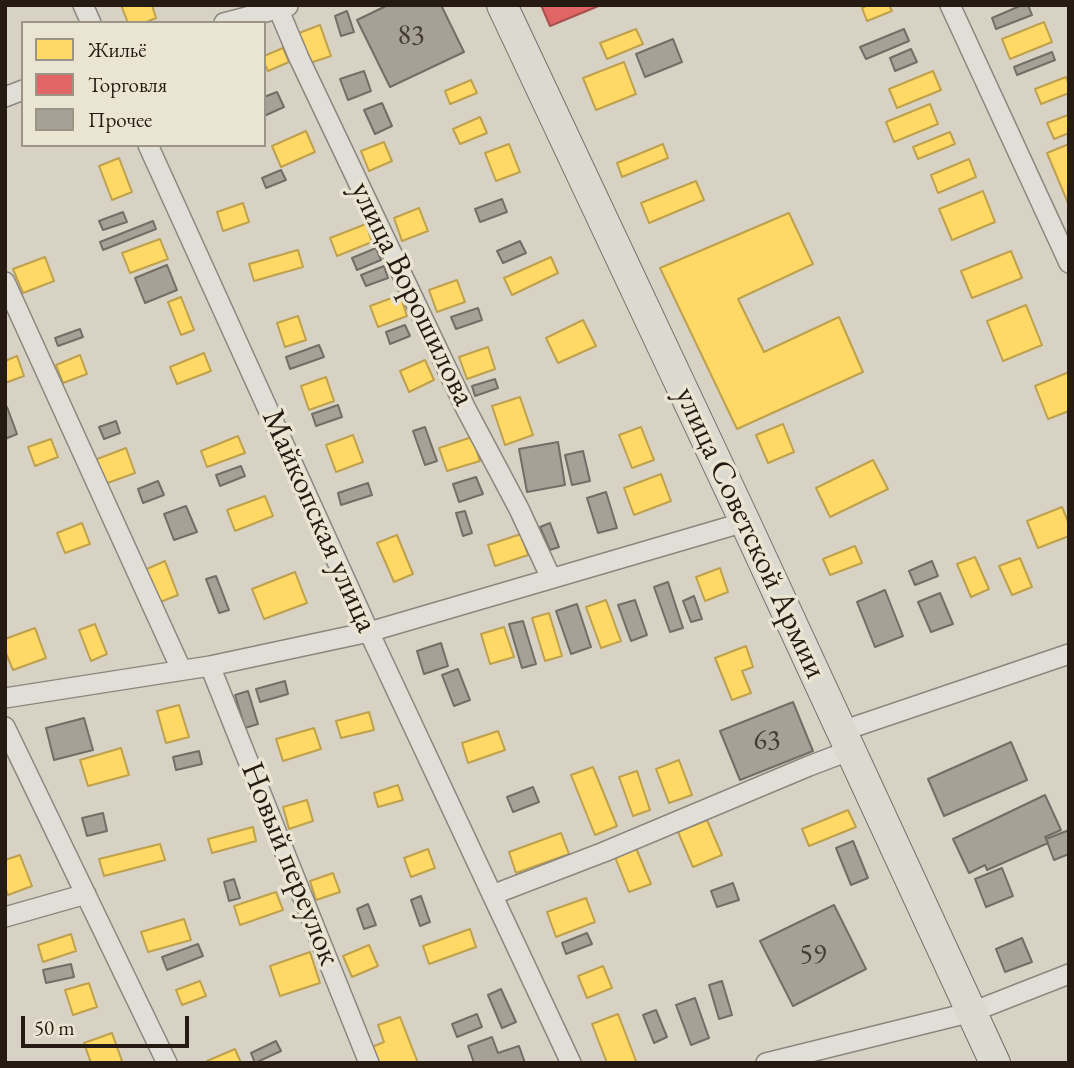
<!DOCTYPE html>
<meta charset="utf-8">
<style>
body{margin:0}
#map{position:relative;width:1074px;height:1068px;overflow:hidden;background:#d7d2c4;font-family:"EB Garamond",serif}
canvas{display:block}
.frame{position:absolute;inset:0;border:7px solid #261b12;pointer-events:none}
.legend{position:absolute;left:21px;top:21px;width:245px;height:126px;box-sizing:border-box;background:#eae4d3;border:2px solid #9c9486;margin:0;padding:9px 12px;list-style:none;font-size:21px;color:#261b12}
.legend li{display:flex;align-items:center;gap:14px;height:35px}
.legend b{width:35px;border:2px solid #9c9486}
.scale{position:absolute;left:21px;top:1016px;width:168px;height:32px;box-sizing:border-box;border:4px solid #261b12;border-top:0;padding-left:9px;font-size:21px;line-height:24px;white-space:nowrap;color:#261b12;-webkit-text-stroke:5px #eae4d3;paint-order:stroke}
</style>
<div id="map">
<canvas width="1074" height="1068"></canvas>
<div class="frame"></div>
<ul class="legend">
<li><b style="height:19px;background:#ffd966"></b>Жильё</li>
<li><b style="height:19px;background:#e06666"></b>Торговля</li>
<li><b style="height:19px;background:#a6a197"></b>Прочее</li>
</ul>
<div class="scale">50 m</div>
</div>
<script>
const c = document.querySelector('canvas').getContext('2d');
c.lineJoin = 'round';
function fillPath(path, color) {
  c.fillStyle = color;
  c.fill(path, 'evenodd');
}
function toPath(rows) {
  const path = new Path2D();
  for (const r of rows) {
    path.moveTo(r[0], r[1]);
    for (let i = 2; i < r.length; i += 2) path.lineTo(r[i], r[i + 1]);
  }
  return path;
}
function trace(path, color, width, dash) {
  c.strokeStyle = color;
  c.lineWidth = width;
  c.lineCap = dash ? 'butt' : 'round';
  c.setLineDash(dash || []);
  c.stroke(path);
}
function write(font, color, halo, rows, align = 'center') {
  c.font = font + ' "EB Garamond",serif';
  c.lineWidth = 7;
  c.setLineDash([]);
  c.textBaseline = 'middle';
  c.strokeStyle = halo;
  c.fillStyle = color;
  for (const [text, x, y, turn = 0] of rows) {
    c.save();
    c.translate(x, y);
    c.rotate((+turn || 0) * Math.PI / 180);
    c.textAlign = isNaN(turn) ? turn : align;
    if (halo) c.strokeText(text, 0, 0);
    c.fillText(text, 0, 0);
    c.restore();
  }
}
const homes = toPath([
 [121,5,152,5,156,18,144,23,128,23,121,5],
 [868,5,889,5,892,11,867,21,862,8,868,5],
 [1044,22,1052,42,1010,59,1002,39,1044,22],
 [320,25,331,56,310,63,299,33,320,25],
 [636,29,643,44,607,59,600,43,636,29],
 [283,48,289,62,268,71,264,63,264,56,283,48],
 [624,62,636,94,596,110,583,78,624,62],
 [933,71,941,90,897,108,889,89,933,71],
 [1066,77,1069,85,1069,93,1041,104,1035,89,1066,77],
 [471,80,477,93,450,104,445,91,471,80],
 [930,104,938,124,894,142,886,122,930,104],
 [1068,115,1069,133,1054,139,1047,123,1068,115],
 [480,117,487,133,460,144,453,129,480,117],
 [306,131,315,152,281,167,272,146,306,131],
 [950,132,955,144,918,159,913,147,950,132],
 [384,142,392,161,369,171,361,151,384,142],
 [509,144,520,172,496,181,485,153,509,144],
 [663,144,668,158,622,177,617,163,663,144],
 [1069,144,1069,203,1068,203,1047,153,1069,144],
 [119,158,132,192,112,200,99,166,119,158],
 [969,159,976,177,938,193,931,175,969,159],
 [696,181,704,200,649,223,641,203,696,181],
 [983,191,995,222,952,240,939,209,983,191],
 [243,203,249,222,223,231,217,212,243,203],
 [419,208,428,231,402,241,394,218,419,208],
 [789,213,813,264,738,299,764,352,839,317,863,372,737,429,660,268,789,213],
 [366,224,372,242,337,256,330,238,366,224],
 [160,239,168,259,130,273,122,253,160,239],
 [298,250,303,267,254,281,249,264,298,250],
 [1011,251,1022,278,972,298,961,271,1011,251],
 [45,257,54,281,23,293,13,269,45,257],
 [551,257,558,273,512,295,504,278,551,257],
 [457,280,465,302,437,312,429,290,457,280],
 [400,295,407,316,378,327,370,306,400,295],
 [181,297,194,330,181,335,168,302,181,297],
 [1026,305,1042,345,1003,361,987,321,1026,305],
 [298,316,306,340,285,347,277,323,298,316],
 [583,320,596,346,558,363,546,338,583,320],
 [488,347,495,369,467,379,459,357,488,347],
 [204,353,211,371,177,384,170,367,204,353],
 [80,355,87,374,63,383,56,365,80,355],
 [17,356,24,376,5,383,5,361,17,356],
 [425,360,434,380,409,392,400,371,425,360],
 [1069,372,1069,411,1048,419,1035,386,1069,372],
 [326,377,334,401,309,410,301,386,326,377],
 [520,397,533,435,505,445,492,406,520,397],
 [783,424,794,452,768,463,756,435,783,424],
 [641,427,654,460,632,468,619,435,641,427],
 [353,435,363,462,336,472,326,445,353,435],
 [238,436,245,453,207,467,201,451,238,436],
 [472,437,480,461,447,471,439,448,472,437],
 [51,439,58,457,35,466,28,447,51,439],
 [126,448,135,473,102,485,92,461,126,448],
 [873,460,888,489,830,517,816,488,873,460],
 [661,474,671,501,634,515,624,488,661,474],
 [265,496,273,516,235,531,227,510,265,496],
 [1062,507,1069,524,1069,536,1038,548,1027,521,1062,507],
 [82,523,90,544,65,553,57,533,82,523],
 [521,534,528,555,495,566,488,545,521,534],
 [397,535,413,574,394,582,377,543,397,535],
 [855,546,862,563,830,575,823,559,855,546],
 [975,557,989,589,971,597,957,564,975,557],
 [1020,558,1032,587,1012,595,999,566,1020,558],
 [165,561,178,595,155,604,142,571,165,561],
 [720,568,728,592,705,601,696,577,720,568],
 [295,572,307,603,264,619,252,589,295,572],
 [606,600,621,641,601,648,586,607,606,600],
 [549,613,562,656,545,661,532,618,549,613],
 [95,624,107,654,91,661,79,630,95,624],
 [504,627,514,657,490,664,481,634,504,627],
 [35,628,46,658,13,670,5,651,5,639,35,628],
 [746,646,753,667,742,671,751,693,732,700,715,658,746,646],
 [179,705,189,737,166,743,157,711,179,705],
 [369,712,374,730,341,738,336,721,369,712],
 [314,728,321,749,283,761,276,739,314,728],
 [498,731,505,750,468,763,462,743,498,731],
 [121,748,129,775,88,786,80,760,121,748],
 [679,760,692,795,669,803,656,769,679,760],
 [593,767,617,826,595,835,571,775,593,767],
 [637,771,650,810,633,816,619,777,637,771],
 [398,785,403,800,378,807,374,793,398,785],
 [307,800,313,821,289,829,283,807,307,800],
 [848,810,856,827,809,846,802,829,848,810],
 [707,820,722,855,693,867,678,832,707,820],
 [253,827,256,841,212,853,208,839,253,827],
 [561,833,569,854,516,873,509,852,561,833],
 [160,844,165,860,104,876,99,859,160,844],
 [636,848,651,884,629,892,615,857,636,848],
 [428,849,435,868,411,877,404,858,428,849],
 [20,855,32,886,8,895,5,888,5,860,20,855],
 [333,873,340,892,316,900,310,881,333,873],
 [276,892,283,910,240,925,234,906,276,892],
 [586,898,595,922,556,937,547,912,586,898],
 [184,919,191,940,148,952,141,932,184,919],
 [470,929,476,947,429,964,423,946,470,929],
 [71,934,76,951,43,962,38,945,71,934],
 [369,945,378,966,352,977,343,956,369,945],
 [310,952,320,983,280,996,270,966,310,952],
 [603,966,612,988,587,998,578,976,603,966],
 [200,981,206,996,182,1005,176,990,200,981],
 [89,983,97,1007,73,1015,65,990,89,983],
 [618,1014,636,1061,632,1063,607,1063,592,1024,618,1014],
 [400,1017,418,1063,378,1063,372,1047,384,1042,378,1025,400,1017],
 [112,1033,122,1061,116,1063,91,1063,84,1043,112,1033],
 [235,1049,241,1063,207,1063,207,1061,235,1049]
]);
const shops = toPath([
 [541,5,601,5,550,26,541,5]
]);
const building = toPath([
 [388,5,441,5,464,52,390,87,357,20,388,5],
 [1022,5,1028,5,1032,15,996,29,992,18,1022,5],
 [347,11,354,32,341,36,335,16,347,11],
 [904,29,909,41,866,59,860,47,904,29],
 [673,39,682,62,645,77,636,54,673,39],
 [911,49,917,62,895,71,890,58,911,49],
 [1052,52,1055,60,1017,75,1014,67,1052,52],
 [364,71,371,91,348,100,340,79,364,71],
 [277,92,284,107,264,116,264,97,277,92],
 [382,103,392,126,375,134,364,110,382,103],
 [281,170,286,180,266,188,262,178,281,170],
 [502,199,507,212,480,222,475,209,502,199],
 [123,212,127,222,103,230,99,221,123,212],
 [153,221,156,229,103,250,100,242,153,221],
 [520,241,526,253,503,263,497,251,520,241],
 [376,248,381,260,357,270,352,258,376,248],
 [167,265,177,290,145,303,135,278,167,265],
 [384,266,388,278,366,286,361,275,384,266],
 [478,308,482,320,456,329,451,317,478,308],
 [405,325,410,336,390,344,386,332,405,325],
 [80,329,83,337,58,346,55,338,80,329],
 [319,345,324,357,290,369,286,357,319,345],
 [495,379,498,388,475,396,472,386,495,379],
 [338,405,342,417,316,426,312,414,338,405],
 [7,407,17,434,5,439,5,408,7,407],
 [116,421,120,433,104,439,99,427,116,421],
 [425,427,437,461,425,465,413,431,425,427],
 [558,442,565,485,527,492,519,449,558,442],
 [583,451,590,481,572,485,565,455,583,451],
 [241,466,245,476,220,486,216,475,241,466],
 [476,477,483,494,459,502,453,484,476,477],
 [158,481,164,495,143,503,138,489,158,481],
 [368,483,372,495,341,505,338,493,368,483],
 [606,492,617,528,598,533,587,498,606,492],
 [186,506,197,532,174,540,164,514,186,506],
 [465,511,472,533,463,536,456,513,465,511],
 [550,523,559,547,550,550,540,527,550,523],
 [932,561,938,576,915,585,909,571,932,561],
 [216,576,229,610,219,613,206,579,216,576],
 [668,582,683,628,670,632,654,587,668,582],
 [885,590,903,636,875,647,857,602,885,590],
 [940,593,953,624,931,632,918,602,940,593],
 [694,596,702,619,691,622,683,601,694,596],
 [635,600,647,635,631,641,618,605,635,600],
 [577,604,591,647,571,654,556,611,577,604],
 [523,621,536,664,522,668,509,624,523,621],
 [441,643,448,666,424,674,417,651,441,643],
 [458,669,470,700,454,706,442,675,458,669],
 [285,681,288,694,260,702,256,689,285,681],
 [248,691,258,724,245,728,235,695,248,691],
 [793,702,813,751,740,780,720,731,793,702],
 [84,718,93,750,54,760,46,728,84,718],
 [1011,742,1027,780,944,816,928,779,1011,742],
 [199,751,202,764,176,770,173,757,199,751],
 [533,787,539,802,513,812,507,797,533,787],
 [1045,795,1061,830,1045,837,1048,843,987,870,985,865,969,873,953,839,1045,795],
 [103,813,107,831,87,836,82,818,103,813],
 [1069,830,1069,854,1054,860,1046,839,1069,830],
 [853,841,868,878,851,885,836,848,853,841],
 [1002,868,1013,896,986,907,975,879,1002,868],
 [234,879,240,898,229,901,224,882,234,879],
 [733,883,739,900,717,907,711,891,733,883],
 [421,896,430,922,420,926,411,900,421,896],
 [368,904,376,925,364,929,357,909,368,904],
 [834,905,866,969,793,1006,760,941,834,905],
 [587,933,592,944,566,954,562,943,587,933],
 [1022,938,1032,962,1005,972,996,949,1022,938],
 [198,944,203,956,167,970,162,957,198,944],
 [71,964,74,977,46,983,43,970,71,964],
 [722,981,732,1015,719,1019,709,985,722,981],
 [501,989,516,1022,502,1028,488,995,501,989],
 [695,998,709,1038,691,1045,676,1005,695,998],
 [656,1010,667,1037,654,1043,643,1015,656,1010],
 [477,1014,482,1027,457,1037,452,1024,477,1014],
 [492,1037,498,1053,519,1046,525,1063,474,1063,468,1046,492,1037],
 [276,1041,281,1051,255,1063,251,1053,276,1041]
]);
const street = toPath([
 [83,5,91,23],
 [950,5,1069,263],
 [278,8,299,58,466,409,519,509,551,578],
 [224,23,288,6],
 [5,97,23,90],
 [148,145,369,632,571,1063],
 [5,282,181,669],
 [210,666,369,1063],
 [5,698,210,666,369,632,745,522],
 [5,727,167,1063],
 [842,731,1069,654],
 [492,895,604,852,809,766,851,750],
 [5,917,86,894],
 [766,1063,972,1012,1069,974]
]);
const primary = toPath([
 [502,5,745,522,995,1063]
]);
const numberNames = [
 ["83",411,36],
 ["63",767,741],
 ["59",813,955]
];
const streetNames = [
 ["улица Ворошилова",412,294,64],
 ["Майкопская улица",319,521,66],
 ["улица Советской Армии",750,533,65],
 ["Новый переулок",290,864,68]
];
fillPath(homes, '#ffd966');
trace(homes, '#bea04d', 2);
fillPath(shops, '#e06666');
trace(shops, '#a8504d', 2);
fillPath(building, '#a6a197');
trace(building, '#726e65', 2);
trace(street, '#8b877e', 22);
trace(primary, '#726e65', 32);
trace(street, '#e1ded7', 19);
trace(primary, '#dcd9d1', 30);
write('28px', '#463c33', null, numberNames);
write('32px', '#261b12', '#eae4d3', streetNames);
</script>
